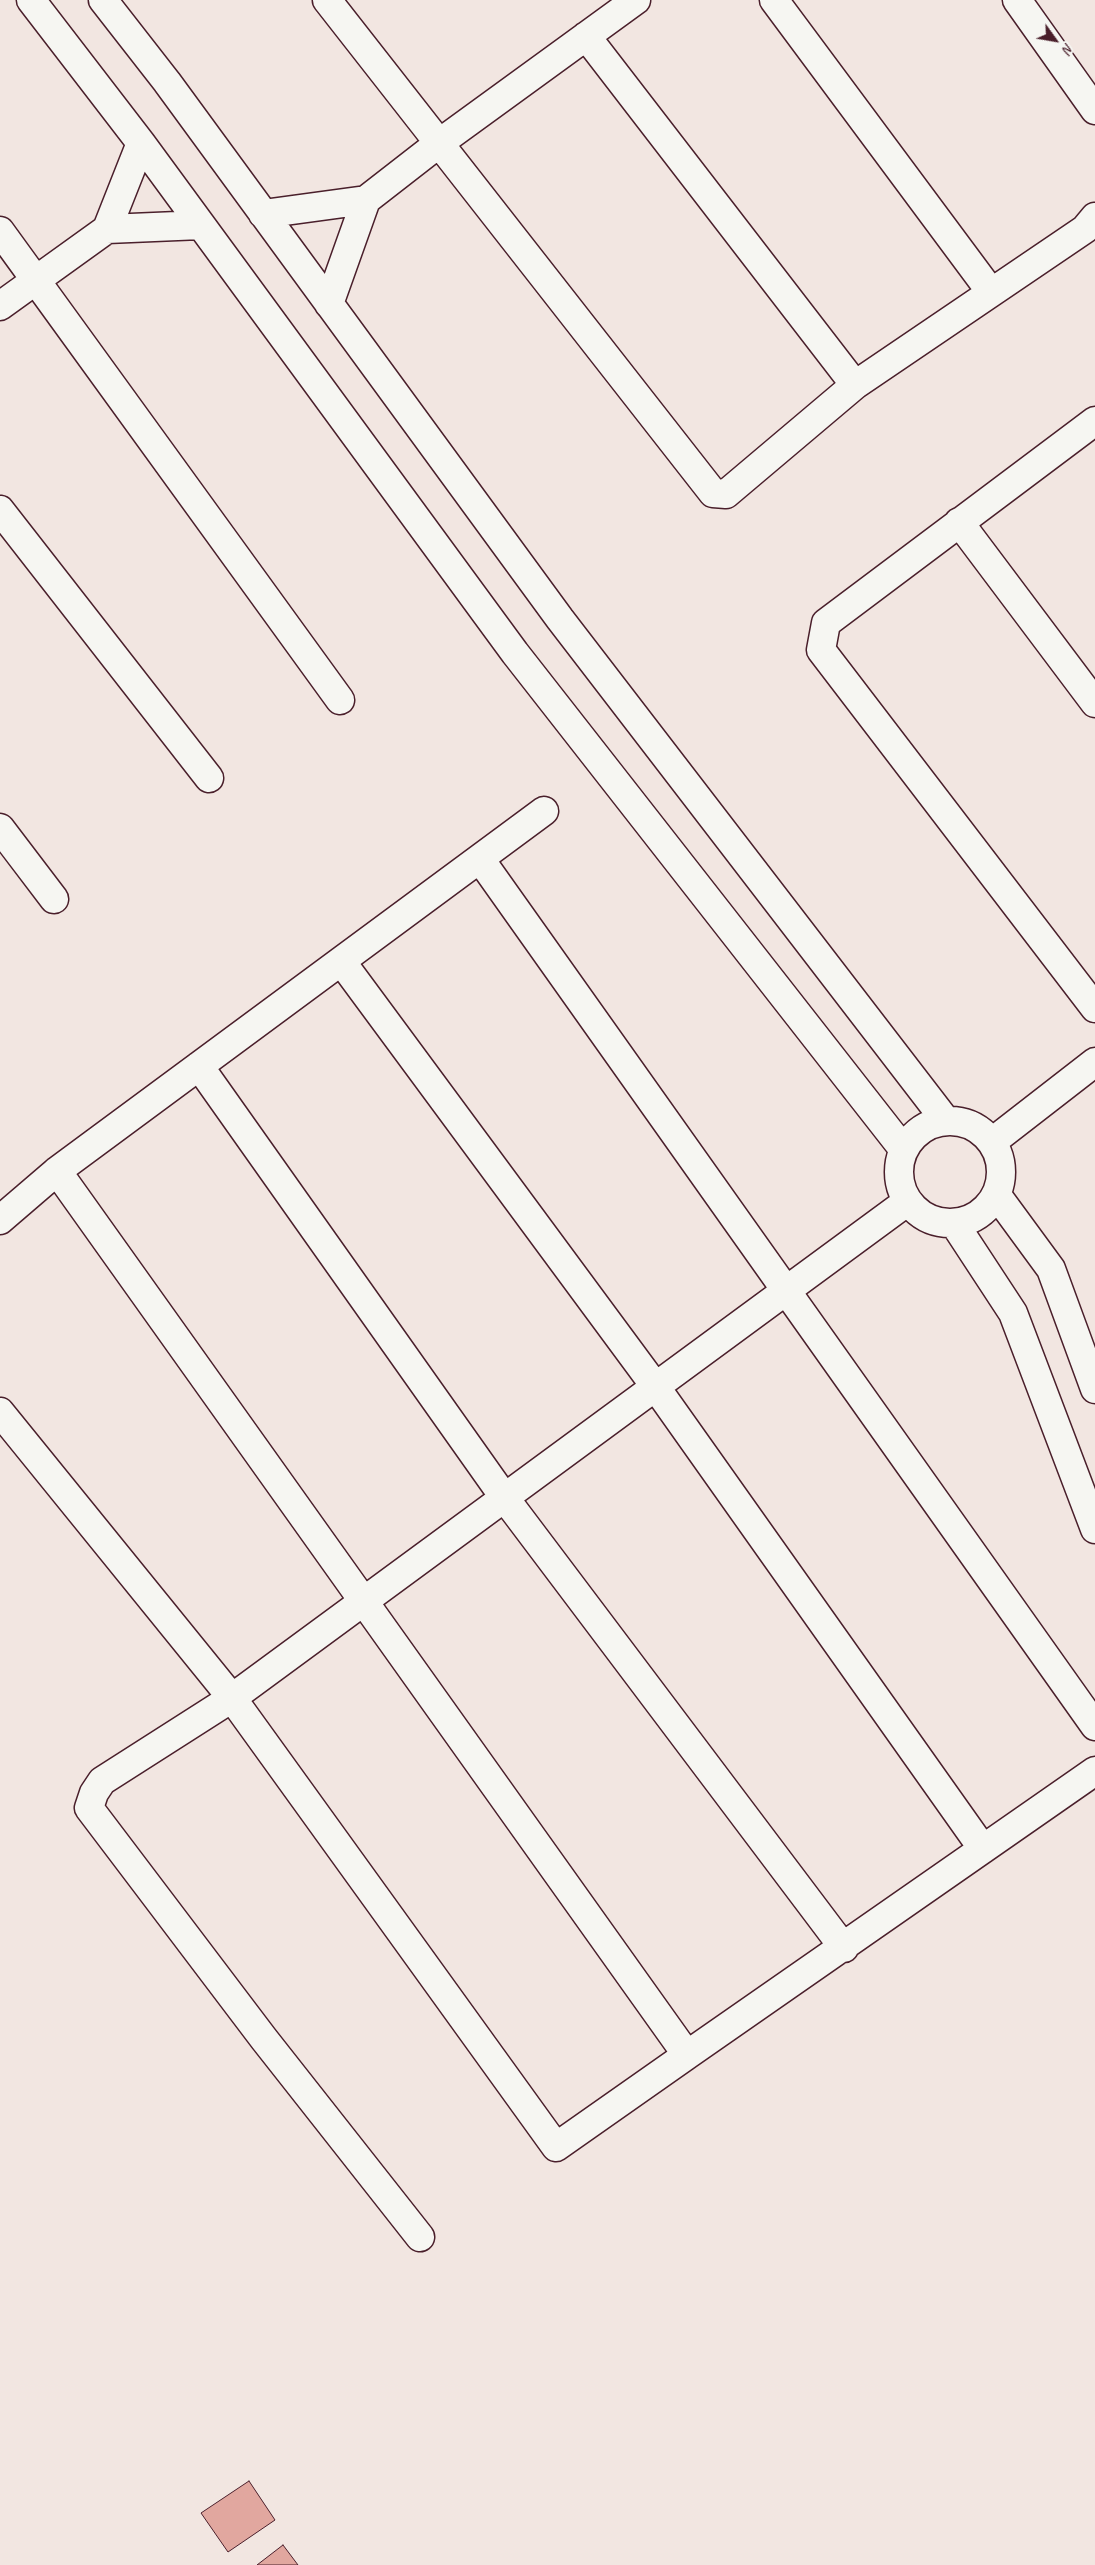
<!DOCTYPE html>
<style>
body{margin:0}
#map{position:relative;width:1095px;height:2565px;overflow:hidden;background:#f2e6e1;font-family:Caveat,sans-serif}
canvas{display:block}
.north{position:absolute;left:1030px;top:15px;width:50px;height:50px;-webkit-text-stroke:4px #f6f6f2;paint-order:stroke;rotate:122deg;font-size:14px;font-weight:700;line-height:20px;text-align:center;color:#4a1f2b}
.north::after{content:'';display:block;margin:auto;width:18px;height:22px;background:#4a1f2b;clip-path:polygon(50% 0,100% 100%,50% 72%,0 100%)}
</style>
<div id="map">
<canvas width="1095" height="2565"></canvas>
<div class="north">N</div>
</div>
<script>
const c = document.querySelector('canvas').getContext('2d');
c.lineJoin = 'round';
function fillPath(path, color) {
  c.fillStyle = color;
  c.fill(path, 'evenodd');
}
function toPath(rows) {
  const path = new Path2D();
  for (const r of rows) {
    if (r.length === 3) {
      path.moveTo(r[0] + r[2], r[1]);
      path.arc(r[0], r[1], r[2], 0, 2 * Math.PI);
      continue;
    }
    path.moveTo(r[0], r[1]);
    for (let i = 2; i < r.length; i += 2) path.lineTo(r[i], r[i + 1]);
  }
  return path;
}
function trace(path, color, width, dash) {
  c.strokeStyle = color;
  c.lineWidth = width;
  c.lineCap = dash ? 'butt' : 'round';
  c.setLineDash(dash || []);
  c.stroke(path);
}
const building = toPath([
 [249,2481,275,2520,228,2552,201,2513,249,2481],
 [283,2545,298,2565,257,2565,283,2545]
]);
const minor = toPath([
 [31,0,141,143,515,653,904,1150],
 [103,0,167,82,560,619,946,1121],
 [327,0,713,493,726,494,855,385,1085,229,1095,217],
 [774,0,991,292],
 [1017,0,1095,110],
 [586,36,855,385],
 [263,214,366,200],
 [107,229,141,143],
 [0,231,340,700],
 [329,304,366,200,438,144,636,0],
 [0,306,107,229,201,225],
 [1095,421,826,623,821,650,1095,1008],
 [0,510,209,778],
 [959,522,1095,703],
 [0,828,54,899],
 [480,859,1095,1726],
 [341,961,655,1386,983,1849],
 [199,1066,504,1497,844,1948],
 [950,1172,51],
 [992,1142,1095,1062],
 [57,1171,687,2055,1095,1771],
 [996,1194,1051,1269,1095,1389],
 [0,1220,57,1171,544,811],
 [954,1223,1013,1313,1095,1529],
 [0,1412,232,1698,556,2147,687,2055],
 [420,2237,264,2039,89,1808,94,1793,102,1781,232,1698,908,1201]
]);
fillPath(building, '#e1a79f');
trace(building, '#4a1f2b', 1);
trace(minor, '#4a1f2b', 31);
trace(minor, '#f6f6f2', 28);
</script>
